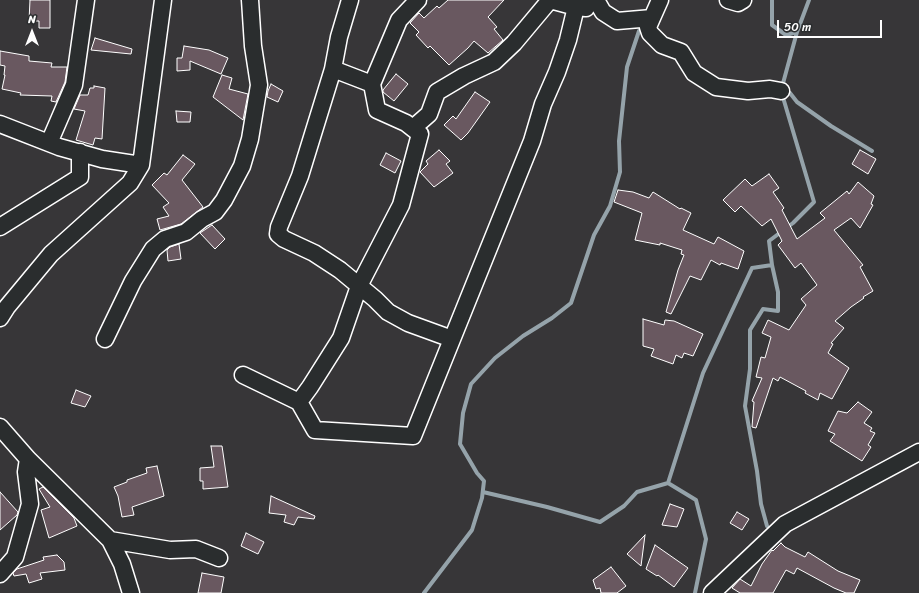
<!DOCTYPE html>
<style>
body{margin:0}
#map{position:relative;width:919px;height:593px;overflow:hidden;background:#373638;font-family:Sriracha,sans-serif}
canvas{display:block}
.north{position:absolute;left:12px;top:12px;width:40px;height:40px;-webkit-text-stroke:3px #2a2d2e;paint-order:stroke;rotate:0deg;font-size:11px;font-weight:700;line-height:16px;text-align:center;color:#fff}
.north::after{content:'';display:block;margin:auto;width:14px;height:18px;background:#fff;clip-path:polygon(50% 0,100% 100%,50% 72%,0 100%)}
.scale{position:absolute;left:777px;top:20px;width:105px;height:18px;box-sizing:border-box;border:2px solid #fff;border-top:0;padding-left:5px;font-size:12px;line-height:14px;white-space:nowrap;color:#fff;-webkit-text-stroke:3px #2a2d2e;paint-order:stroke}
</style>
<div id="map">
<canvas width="919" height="593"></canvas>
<div class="north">N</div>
<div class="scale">50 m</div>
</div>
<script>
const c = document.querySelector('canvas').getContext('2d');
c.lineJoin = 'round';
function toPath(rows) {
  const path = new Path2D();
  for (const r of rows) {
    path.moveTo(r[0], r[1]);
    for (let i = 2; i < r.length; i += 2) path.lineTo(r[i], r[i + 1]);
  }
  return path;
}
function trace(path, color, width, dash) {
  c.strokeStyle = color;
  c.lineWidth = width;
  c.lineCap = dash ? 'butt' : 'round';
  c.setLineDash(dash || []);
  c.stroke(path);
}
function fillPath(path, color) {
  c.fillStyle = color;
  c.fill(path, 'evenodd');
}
const stream = toPath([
 [772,0,772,25,786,35,797,32],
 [782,87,797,32,809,0],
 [783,92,790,93,797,102,831,126,872,151],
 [483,492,547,507,600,522,624,506,637,492,668,483],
 [767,526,761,504,757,471,745,406,750,369,750,330,763,309,778,311,778,292,772,265],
 [424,593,472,530,482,498,484,481,477,473,460,444,463,413,471,384,495,358,523,336,552,318,571,303,594,235,610,206,620,172,619,141,627,67,639,31],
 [695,593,706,539,696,500,668,483,703,373,752,268,772,265,769,241,793,223,814,202,782,94]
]);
const building = toPath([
 [30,0,50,0,50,28,39,28,39,21,29,21,30,0],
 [448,0,504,0,488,17,497,27,494,29,503,40,488,53,474,41,468,48,449,65,430,46,428,48,416,35,419,32,410,23,419,13,424,18,437,6,439,8,448,0],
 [95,38,132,49,131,54,91,50,95,38],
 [184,46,209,50,228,58,221,74,190,61,190,70,177,71,177,58,182,58,184,46],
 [0,51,29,56,29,61,52,63,51,67,67,67,65,82,56,102,51,101,52,96,20,95,21,93,2,89,5,75,4,75,5,66,0,65,0,51],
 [396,74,408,84,394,101,383,92,383,90,396,74],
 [222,75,232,78,229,89,248,94,243,120,213,97,222,75],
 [271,84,283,91,278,102,267,97,268,91,271,84],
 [94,86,105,88,102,139,95,138,93,145,76,140,85,111,74,109,80,95,88,95,90,88,94,88,94,86],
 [475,92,490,102,468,133,461,140,444,125,453,116,456,119,475,92],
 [176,111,191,112,190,122,177,122,176,111],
 [439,150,450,161,446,164,453,173,434,187,420,172,428,164,426,161,439,150],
 [860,150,876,159,868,174,852,164,860,150],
 [386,153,401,161,395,173,380,165,386,153],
 [183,155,195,164,182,180,203,207,181,224,160,230,157,219,169,216,163,207,169,203,152,185,164,173,167,175,183,155],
 [769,174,779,188,773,192,784,208,782,210,797,239,825,218,820,213,847,191,849,194,858,182,874,196,871,204,873,205,860,228,851,218,834,230,863,265,860,267,873,291,863,297,864,298,851,307,835,321,844,328,831,343,833,344,828,353,849,368,832,399,820,393,818,400,805,393,806,391,780,377,778,381,773,378,756,428,752,427,754,402,752,401,762,378,756,377,761,357,765,358,771,337,762,333,768,320,789,330,806,305,801,299,817,285,801,263,795,268,778,245,782,241,771,219,762,226,741,206,735,212,723,200,745,179,752,186,769,174],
 [618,190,633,192,649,198,653,192,680,209,681,208,691,213,683,230,714,244,718,237,744,251,738,269,721,263,720,265,711,260,701,280,690,276,671,314,666,312,678,270,684,255,681,254,682,250,660,243,660,245,635,240,642,213,614,202,618,190],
 [212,225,225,239,215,249,200,233,212,225],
 [179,244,181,259,168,261,167,250,170,247,179,244],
 [643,319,664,325,665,320,674,321,703,334,693,356,684,353,682,358,676,355,673,364,651,356,654,349,643,346,643,319],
 [76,390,91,396,85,407,71,403,76,390],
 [858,402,872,412,864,423,872,428,870,431,875,433,868,445,871,447,862,461,830,441,835,434,828,431,838,411,847,413,858,402],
 [211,446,222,446,228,487,203,489,203,481,200,481,200,468,214,467,211,446],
 [157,466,164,496,132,507,134,515,122,517,118,496,114,487,127,482,127,480,147,473,146,468,157,466],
 [43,487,74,518,77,526,49,538,41,510,50,507,39,489,43,487],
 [0,492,18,512,17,515,0,530,0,492],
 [271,496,315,516,314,519,298,517,294,525,284,522,286,515,269,513,271,496],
 [670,504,684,509,677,527,662,525,670,504],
 [737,512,749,519,742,530,730,523,737,512],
 [246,533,264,542,258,554,241,546,246,533],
 [645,535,641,566,627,554,645,535],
 [781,543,785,547,805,557,808,552,838,571,860,580,854,593,846,593,834,588,797,568,794,574,786,570,773,593,740,593,732,588,740,579,751,586,762,564,772,550,773,551,781,543],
 [655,545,688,568,674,587,658,575,657,576,646,569,655,545],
 [57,555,64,562,65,570,40,573,42,579,29,583,26,574,14,576,13,573,17,569,44,560,43,557,57,555],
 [611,567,626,586,617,593,601,593,600,588,596,589,593,580,611,567],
 [202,573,224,577,221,593,198,593,202,573]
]);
const street = toPath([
 [350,0,339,37,333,69,300,176,279,227,278,234,284,239,314,253,340,270,375,299,388,312,408,323,452,339],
 [596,0,603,12,617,21,652,18],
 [660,0,648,27,650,33,662,45,681,52,694,73,716,87,748,91,770,89,781,91],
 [728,0,738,3,743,0],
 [333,69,372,84,399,20,418,0],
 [0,124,59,147,102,159,141,165],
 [413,128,429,114,437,92,464,76,494,62,514,43,550,0,576,7,586,8,591,0],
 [49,143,74,85,86,0],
 [0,227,80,177,80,152],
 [0,318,7,307,51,254,130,183,141,165,163,0],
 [105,339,133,281,153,249,165,239,186,232,202,219,215,212,224,200,242,166,250,139,259,85,253,46,250,0],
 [243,375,299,402,310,387,341,338,359,286,401,205,420,134,406,123,377,110,372,84],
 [299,402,315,430,413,436,532,141,543,104,557,72,568,40,576,7],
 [0,427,28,459,110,540,122,564,131,593],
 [110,540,170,550,196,549,219,558],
 [0,574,15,557,30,504,26,472,28,459],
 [712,593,785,524,919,452]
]);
trace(stream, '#95a3aa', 4);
fillPath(building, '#695860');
trace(building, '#fff', 1);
trace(street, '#fff', 19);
trace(street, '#2a2d2e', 16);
</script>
